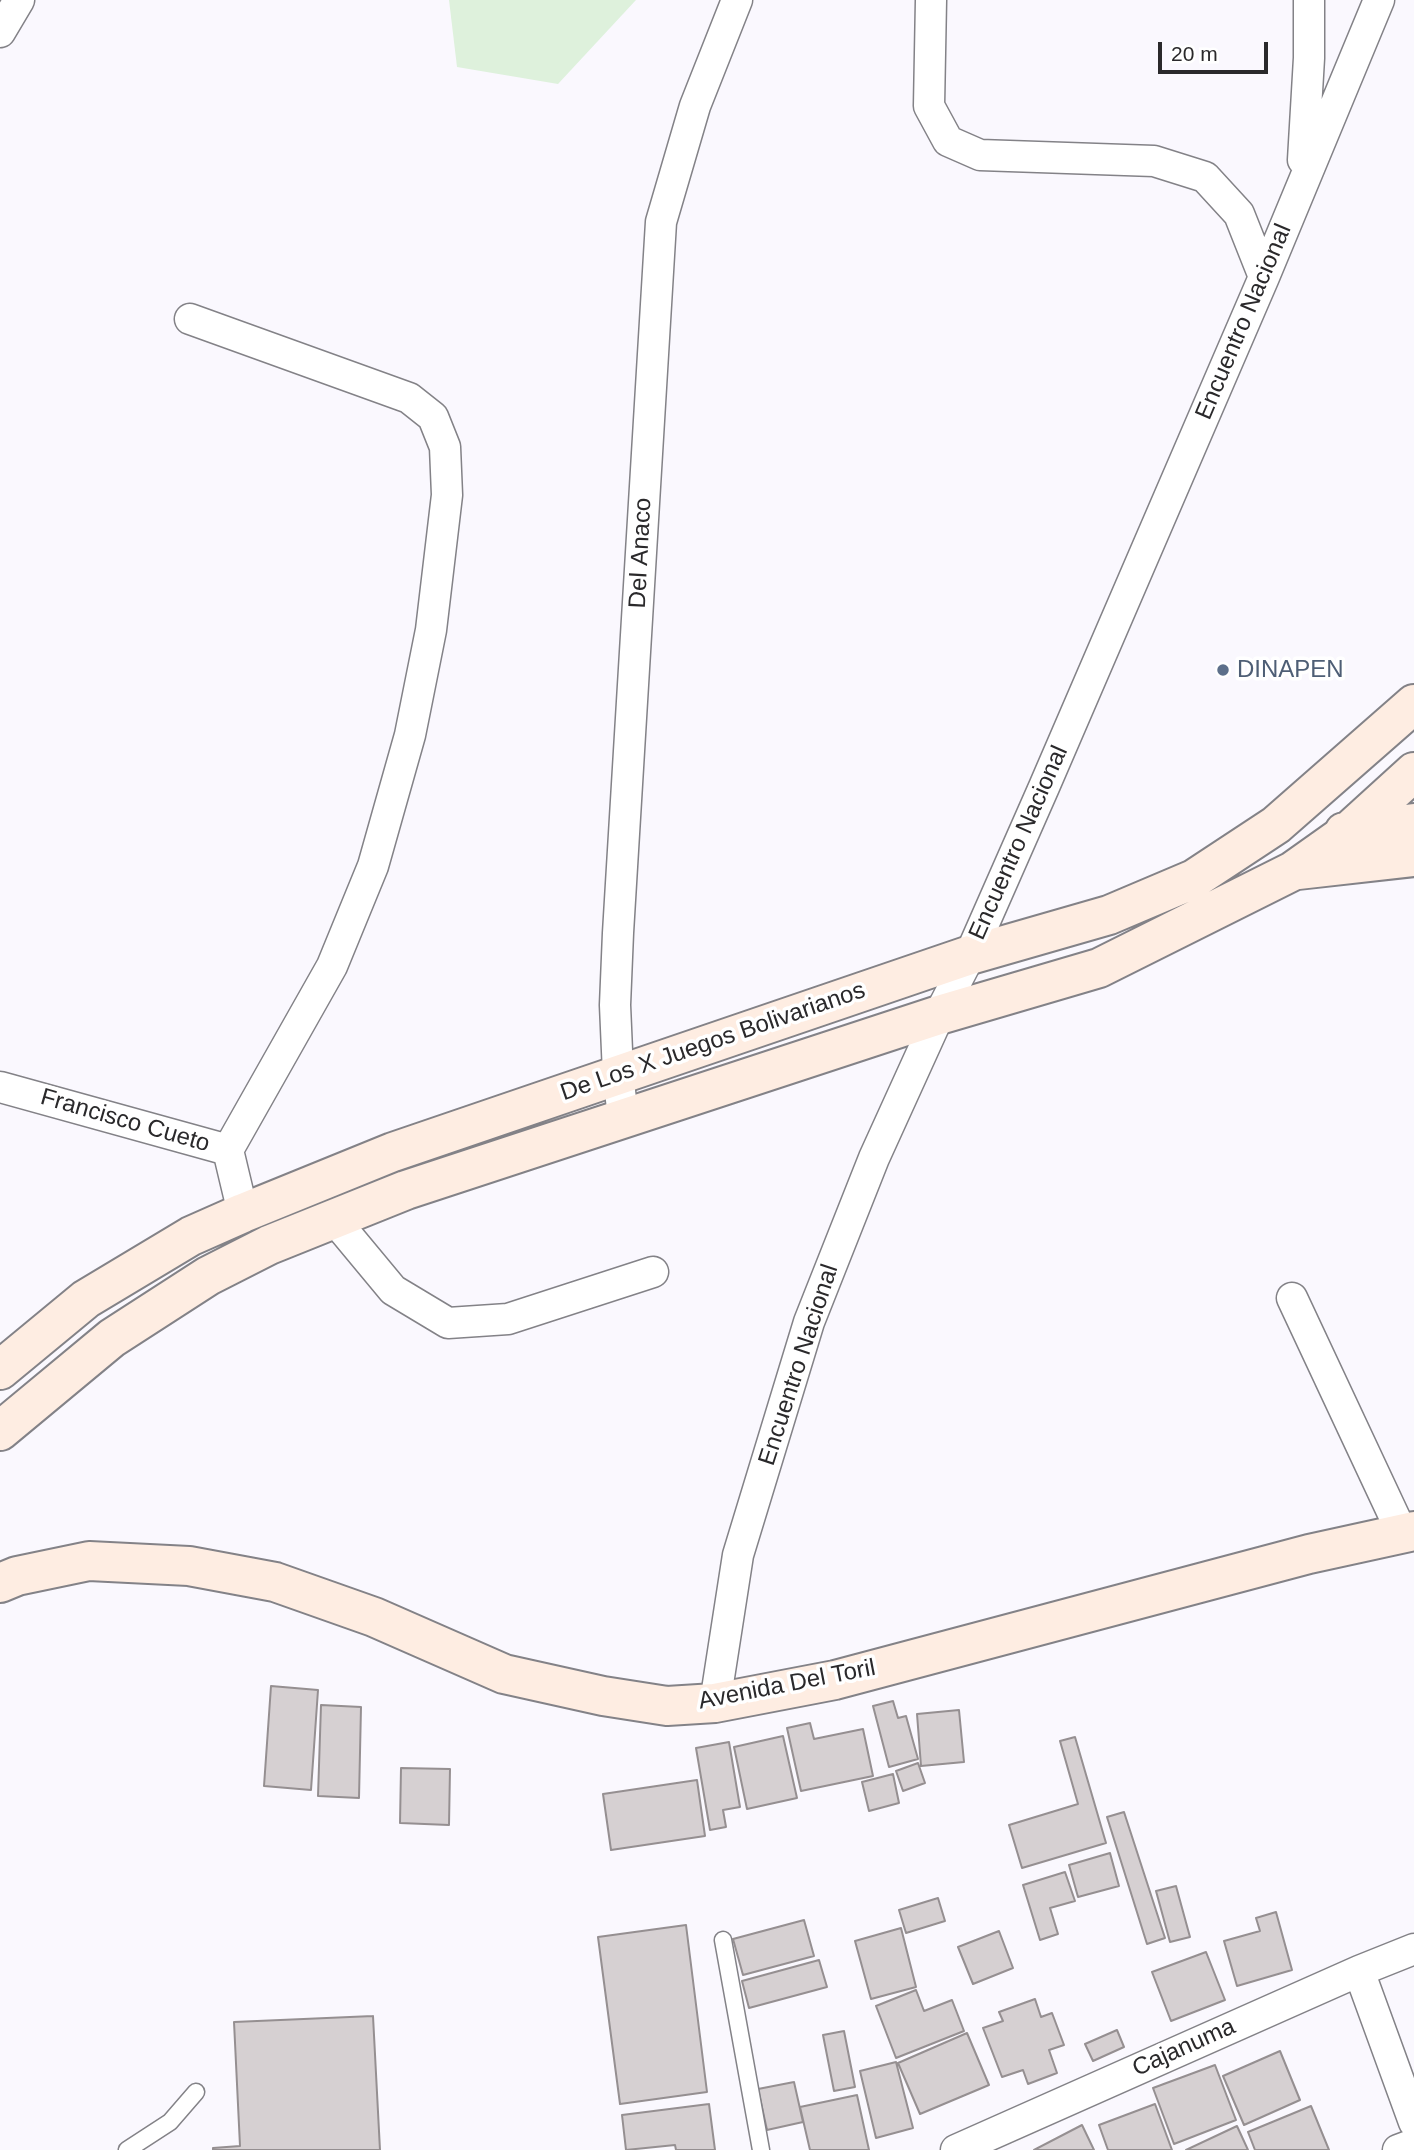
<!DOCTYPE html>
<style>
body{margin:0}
#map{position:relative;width:1414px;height:2150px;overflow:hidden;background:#faf8fe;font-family:Helvetica,sans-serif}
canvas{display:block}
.scale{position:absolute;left:1158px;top:42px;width:110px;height:32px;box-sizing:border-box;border:4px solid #2a292b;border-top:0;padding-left:9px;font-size:21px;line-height:24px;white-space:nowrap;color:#2a292b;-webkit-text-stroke:5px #fff;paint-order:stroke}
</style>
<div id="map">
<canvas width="1414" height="2150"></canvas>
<div class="scale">20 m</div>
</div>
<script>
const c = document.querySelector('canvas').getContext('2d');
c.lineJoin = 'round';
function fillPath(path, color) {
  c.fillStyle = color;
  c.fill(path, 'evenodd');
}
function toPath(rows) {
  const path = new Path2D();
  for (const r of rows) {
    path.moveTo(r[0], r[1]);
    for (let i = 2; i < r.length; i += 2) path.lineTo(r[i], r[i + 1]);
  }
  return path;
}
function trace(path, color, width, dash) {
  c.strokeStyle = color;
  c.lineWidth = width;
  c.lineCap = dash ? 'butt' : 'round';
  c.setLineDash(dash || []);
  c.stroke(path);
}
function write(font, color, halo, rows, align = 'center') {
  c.font = font + ' Helvetica,sans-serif';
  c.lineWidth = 7;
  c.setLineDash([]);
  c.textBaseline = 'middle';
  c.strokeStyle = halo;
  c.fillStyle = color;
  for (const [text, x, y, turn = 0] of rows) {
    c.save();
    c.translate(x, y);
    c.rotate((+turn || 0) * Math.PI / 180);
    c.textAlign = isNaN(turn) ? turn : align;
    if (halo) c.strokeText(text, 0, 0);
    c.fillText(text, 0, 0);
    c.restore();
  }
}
const green = toPath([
 [449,0,636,0,558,84,457,67]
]);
const building = toPath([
 [271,1686,318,1690,311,1790,264,1786,271,1686],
 [893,1701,898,1718,906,1716,918,1759,889,1767,873,1706,893,1701],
 [321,1705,361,1707,359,1798,318,1796,321,1705],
 [959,1710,964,1762,921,1766,917,1714,959,1710],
 [810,1723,814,1739,863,1729,873,1776,801,1791,787,1728,810,1723],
 [783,1736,797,1798,747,1809,734,1747,783,1736],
 [1075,1737,1106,1843,1022,1868,1009,1825,1078,1804,1060,1741,1075,1737],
 [729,1742,740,1807,723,1810,726,1827,710,1830,696,1748,729,1742],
 [918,1763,925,1783,903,1791,896,1771,918,1763],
 [401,1768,450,1769,449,1825,400,1823,401,1768],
 [893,1774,899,1803,869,1811,862,1782,893,1774],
 [697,1780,705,1836,611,1850,603,1794,697,1780],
 [1124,1812,1165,1938,1147,1944,1107,1817,1124,1812],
 [1110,1853,1119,1886,1078,1897,1069,1865,1110,1853],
 [1065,1872,1075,1901,1050,1908,1058,1934,1040,1940,1023,1885,1065,1872],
 [1176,1886,1190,1937,1170,1942,1156,1891,1176,1886],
 [938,1898,945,1921,906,1933,899,1910,938,1898],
 [1276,1912,1292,1970,1237,1986,1224,1941,1260,1931,1256,1918,1276,1912],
 [804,1920,814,1956,743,1975,733,1939,804,1920],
 [686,1925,707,2092,620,2104,598,1937,686,1925],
 [901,1928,916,1987,871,1999,855,1941,901,1928],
 [999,1931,1013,1968,973,1984,958,1947,999,1931],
 [1206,1952,1225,2000,1171,2021,1152,1972,1206,1952],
 [819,1960,827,1987,749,2008,742,1981,819,1960],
 [916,1990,924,2011,952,2000,964,2031,896,2058,876,2006,916,1990],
 [1035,1999,1041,2017,1052,2013,1064,2045,1049,2050,1057,2073,1028,2084,1023,2070,1002,2077,983,2028,1003,2021,999,2012,1035,1999],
 [373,2016,380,2150,213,2150,213,2148,240,2146,234,2022,373,2016],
 [1117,2030,1124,2047,1093,2061,1085,2044,1117,2030],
 [844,2031,855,2087,834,2091,823,2035,844,2031],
 [967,2033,989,2085,920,2114,898,2063,967,2033],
 [1280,2051,1300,2100,1244,2125,1223,2076,1280,2051],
 [896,2062,913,2128,876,2138,860,2071,896,2062],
 [1215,2065,1236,2120,1174,2144,1153,2088,1215,2065],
 [794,2082,803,2122,767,2130,758,2089,794,2082],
 [857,2095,869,2150,810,2150,800,2107,857,2095],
 [709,2104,715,2150,676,2150,675,2145,626,2150,622,2115,709,2104],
 [1155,2104,1172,2150,1108,2150,1099,2125,1155,2104],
 [1311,2106,1329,2150,1255,2150,1248,2132,1311,2106],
 [1082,2125,1094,2150,1034,2150,1082,2125],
 [1237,2126,1248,2150,1186,2150,1237,2126]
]);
const lane = toPath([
 [723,1940,761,2150],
 [127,2150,170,2122,196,2092]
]);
const street = toPath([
 [931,0,929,106,948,141,980,155,1154,161,1205,177,1239,214,1264,277],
 [0,32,19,0],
 [1303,160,1309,58,1309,0],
 [190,319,409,398,433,417,445,447,447,495,431,630,410,735,373,866,332,966,228,1150],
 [0,1087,228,1150,243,1213],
 [623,1117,618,1074,615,1005,618,933,661,222,695,106,737,0],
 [334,1219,393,1290,448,1323,508,1319,653,1272],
 [1292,1298,1402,1533],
 [715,1703,738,1555,809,1322,874,1158,939,1015,970,955,1044,787,1264,277,1379,0],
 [1359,1971,1414,2122],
 [956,2150,1359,1971,1414,1949],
 [1398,2150,1414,2144]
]);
const secondary = toPath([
 [1344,832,1414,823],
 [1298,870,1414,857],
 [0,1370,86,1299,191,1236,243,1213,393,1152,970,955,1109,915,1194,879,1276,825,1414,704],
 [0,1431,112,1338,208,1276,269,1245,406,1190,939,1015,1099,968,1293,871,1348,832,1414,772],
 [0,1583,17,1576,89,1561,189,1566,275,1582,374,1617,504,1674,603,1696,667,1706,715,1703,835,1680,1309,1554,1414,1531]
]);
const markers = [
 [1223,670,7,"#5c6f8a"]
];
const streetNames = [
 ["Encuentro Nacional",1244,322,-67],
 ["Del Anaco",641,553,-87],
 ["Encuentro Nacional",1019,843,-66],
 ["De Los X Juegos Bolivarianos",713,1042,-19],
 ["Francisco Cueto",125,1121,16],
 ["Encuentro Nacional",799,1365,-72],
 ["Avenida Del Toril",787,1685,-11],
 ["Cajanuma",1184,2048,-24]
];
const serviceNames = [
 ["DINAPEN",1237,670]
];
fillPath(green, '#def1dc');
fillPath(building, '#d6d0d2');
trace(building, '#958f91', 2);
trace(lane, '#838287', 19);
trace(street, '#838287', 33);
trace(secondary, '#838287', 42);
trace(lane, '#fff', 16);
trace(street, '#fff', 30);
trace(secondary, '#feede2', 38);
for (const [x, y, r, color] of markers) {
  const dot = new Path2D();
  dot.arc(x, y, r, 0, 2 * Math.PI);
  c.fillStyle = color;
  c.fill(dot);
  trace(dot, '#fff', 2.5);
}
write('24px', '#2a292b', '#fff', streetNames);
write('24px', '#4e5e75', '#fff', serviceNames, 'left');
</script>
